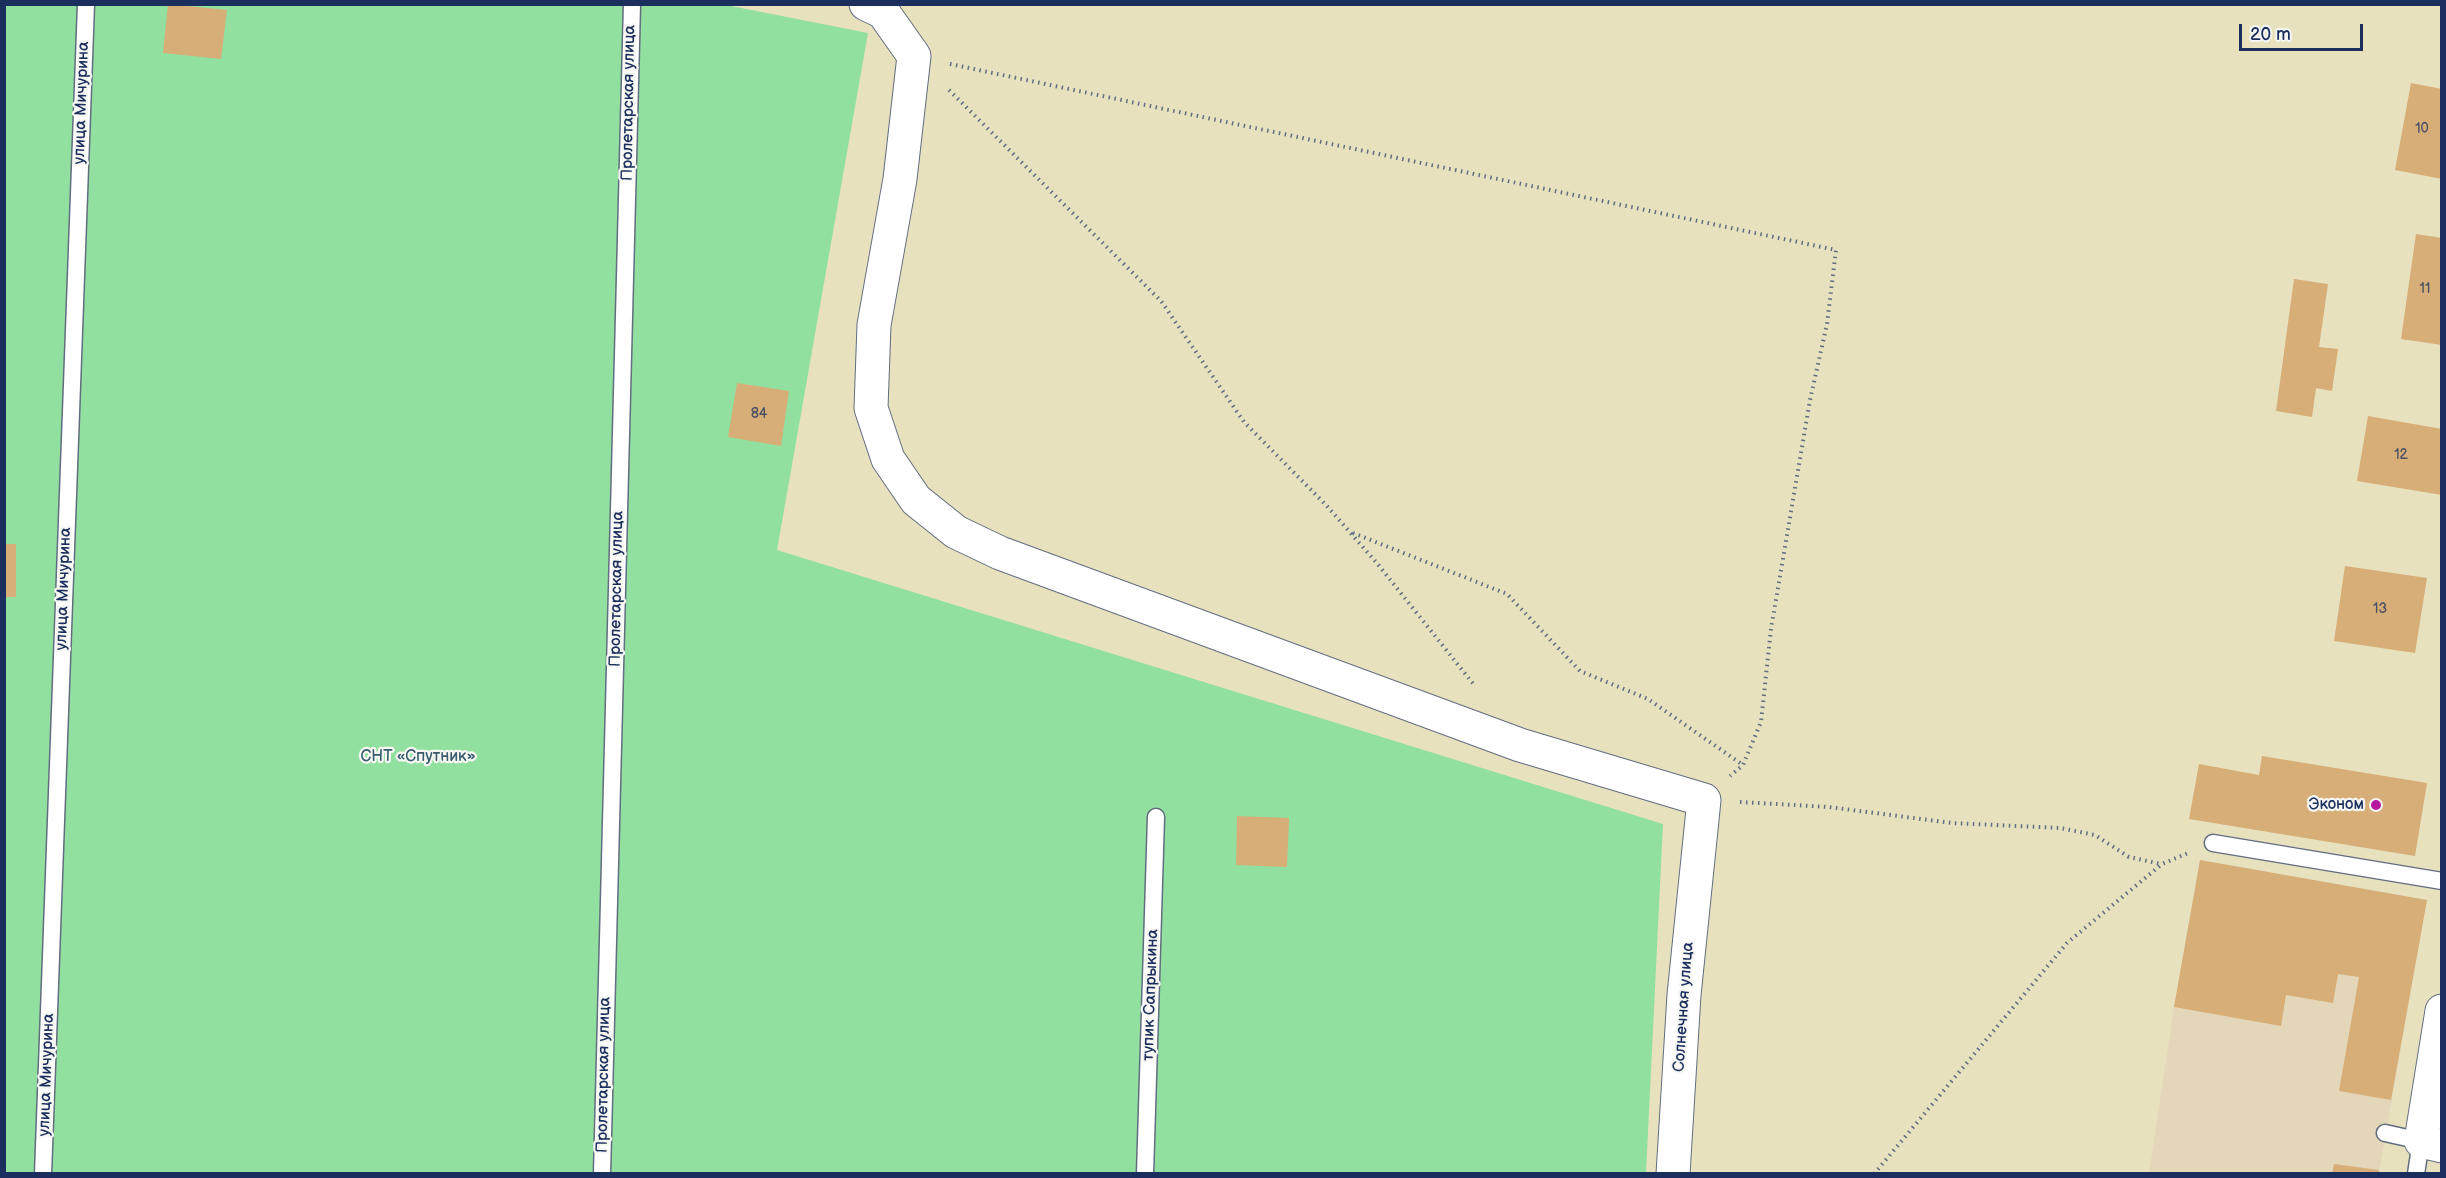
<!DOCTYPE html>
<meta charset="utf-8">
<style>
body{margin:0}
#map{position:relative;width:2446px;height:1178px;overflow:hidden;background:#e7e1be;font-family:"Balsamiq Sans",sans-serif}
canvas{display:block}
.frame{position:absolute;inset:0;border:6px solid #1b2f5e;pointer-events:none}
.scale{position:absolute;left:2239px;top:24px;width:124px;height:27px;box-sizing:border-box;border:3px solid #1b2f5e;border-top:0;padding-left:8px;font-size:18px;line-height:21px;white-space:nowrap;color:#1b2f5e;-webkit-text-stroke:4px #f6f6f2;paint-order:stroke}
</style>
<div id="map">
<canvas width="2446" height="1178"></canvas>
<div class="frame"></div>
<div class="scale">20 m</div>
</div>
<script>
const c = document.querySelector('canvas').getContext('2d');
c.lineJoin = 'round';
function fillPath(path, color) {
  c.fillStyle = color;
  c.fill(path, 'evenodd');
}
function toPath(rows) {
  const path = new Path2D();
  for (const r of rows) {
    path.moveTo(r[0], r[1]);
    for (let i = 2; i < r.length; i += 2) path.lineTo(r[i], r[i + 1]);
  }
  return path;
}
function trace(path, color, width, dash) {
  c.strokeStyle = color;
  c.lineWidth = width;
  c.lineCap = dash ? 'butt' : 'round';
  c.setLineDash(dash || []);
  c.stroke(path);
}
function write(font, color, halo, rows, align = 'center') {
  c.font = font + ' "Balsamiq Sans",sans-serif';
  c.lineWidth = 4.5;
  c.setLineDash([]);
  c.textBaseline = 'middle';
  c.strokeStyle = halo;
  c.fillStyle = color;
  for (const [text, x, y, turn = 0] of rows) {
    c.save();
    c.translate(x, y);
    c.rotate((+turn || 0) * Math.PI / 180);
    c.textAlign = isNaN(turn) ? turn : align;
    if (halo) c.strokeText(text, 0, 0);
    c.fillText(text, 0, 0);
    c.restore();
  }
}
const built = toPath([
 [2200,860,2427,900,2379,1173,2149,1174,2174,1007]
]);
const green = toPath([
 [721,4,868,33,777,550,1663,824,1646,1173,5,1174,5,5]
]);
const building = toPath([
 [168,4,227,10,221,59,163,53],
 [2411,83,2442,89,2442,179,2395,170],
 [2416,234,2442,238,2442,345,2401,339],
 [2294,279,2328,284,2319,347,2338,349,2332,391,2316,388,2312,417,2276,411],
 [737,383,789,391,781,446,728,437],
 [2368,416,2442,429,2442,495,2357,481],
 [4,544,16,544,16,597,4,597],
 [2345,566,2427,578,2415,653,2334,641],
 [2262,756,2427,783,2415,856,2189,819,2199,764,2259,775],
 [1237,816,1289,818,1287,867,1236,865],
 [2200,860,2427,900,2391,1100,2339,1091,2359,977,2338,974,2333,1003,2286,995,2281,1026,2174,1007],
 [2334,1164,2379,1170,2379,1174,2332,1174]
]);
const path = toPath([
 [950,64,1836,250,1827,324,1810,400,1771,629,1761,722,1743,765,1730,776],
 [949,90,1161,301,1244,422,1326,505,1376,562,1475,686],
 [1353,533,1507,594,1580,671,1648,699,1743,765],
 [1740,802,1829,807,1952,823,2060,828,2095,835,2129,857,2161,864],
 [1874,1174,2067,943,2162,864,2188,853]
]);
const lane = toPath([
 [2213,843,2442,881],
 [2385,1133,2421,1141,2416,1174],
 [43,1174,86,4],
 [602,1174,632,4],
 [1145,1174,1156,817]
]);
const street = toPath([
 [866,4,883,12,914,56,900,179,874,325,871,408,888,459,916,500,956,532,1000,553,1520,745,1704,800,1684,995,1673,1174],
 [2442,1011,2421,1141,2442,1146]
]);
const markers = [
 [2376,805,6,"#b5179e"]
];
const numberNames = [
 ["10",2422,129],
 ["11",2425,289],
 ["84",759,414],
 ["12",2401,455],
 ["13",2380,609]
];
const streetNames = [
 ["улица Мичурина",82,103,-88],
 ["Пролетарская улица",629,103,-89],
 ["улица Мичурина",64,589,-88],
 ["Пролетарская улица",617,589,-89],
 ["тупик Сапрыкина",1151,995,-88],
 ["Солнечная улица",1684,1007,-86],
 ["улица Мичурина",47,1075,-88],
 ["Пролетарская улица",604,1075,-89]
];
const parkNames = [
 ["СНТ «Спутник»",418,757]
];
const poiNames = [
 ["Эконом",2364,805]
];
fillPath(built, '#e4d6b8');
fillPath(green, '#91e09f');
fillPath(building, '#d7ae77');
trace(lane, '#626d80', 19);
trace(street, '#626d80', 35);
trace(path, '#626d80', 4, [1.5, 4.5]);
trace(lane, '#fff', 16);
trace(street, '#fff', 33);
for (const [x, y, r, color] of markers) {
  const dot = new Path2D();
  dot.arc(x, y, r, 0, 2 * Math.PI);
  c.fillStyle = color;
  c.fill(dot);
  trace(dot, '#f6f6f2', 2);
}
write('14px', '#4a4f64', null, numberNames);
write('16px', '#1b2f5e', '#f6f6f2', streetNames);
write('16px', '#385b6e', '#f6f6f2', parkNames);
write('16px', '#1b2f5e', '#f6f6f2', poiNames, 'right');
</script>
